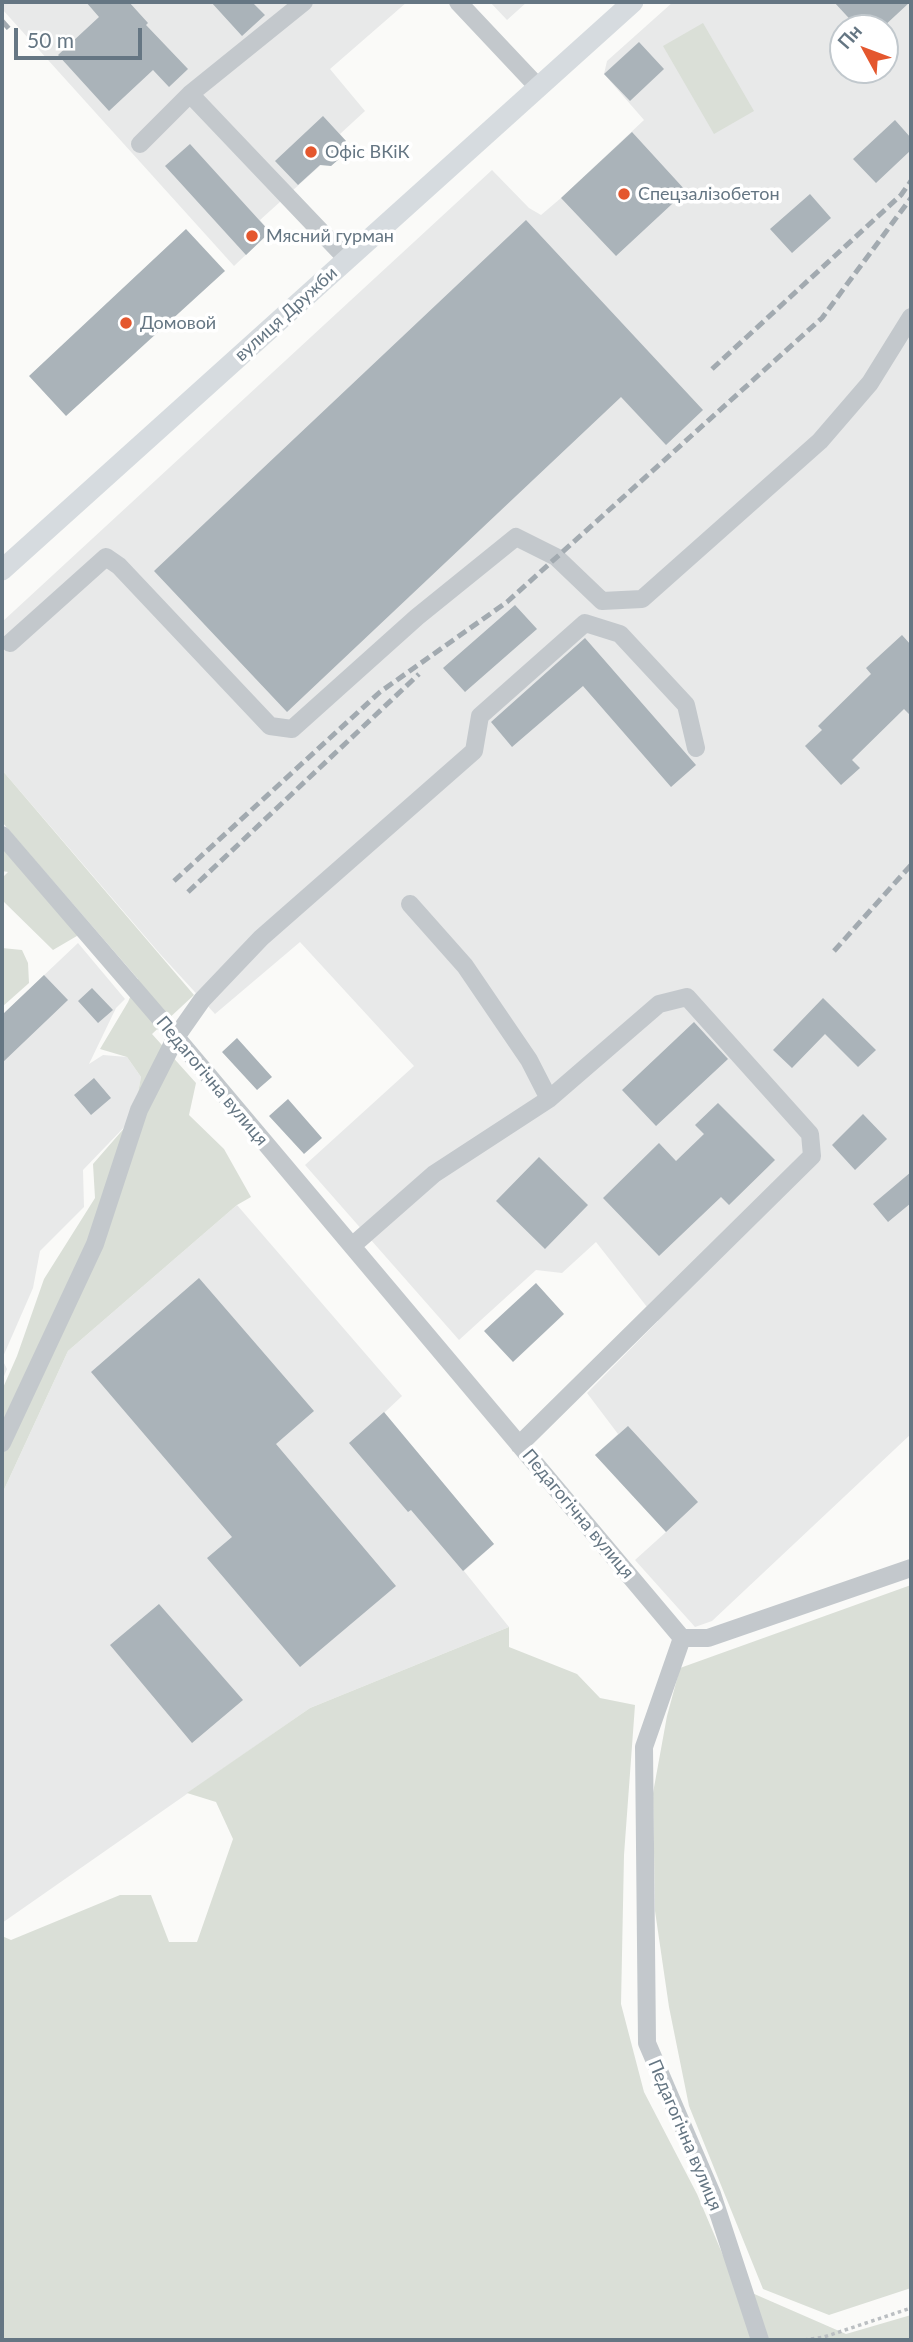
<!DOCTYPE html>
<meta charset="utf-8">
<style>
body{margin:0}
#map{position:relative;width:913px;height:2342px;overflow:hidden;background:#fafaf8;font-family:Lato,sans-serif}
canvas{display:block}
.frame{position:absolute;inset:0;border:4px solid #657683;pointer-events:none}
.north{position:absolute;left:829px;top:14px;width:70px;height:70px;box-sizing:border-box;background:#fff;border:2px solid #c1c8cd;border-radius:50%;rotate:311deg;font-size:19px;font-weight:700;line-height:28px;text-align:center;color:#657683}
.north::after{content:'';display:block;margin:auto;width:24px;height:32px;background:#e4572e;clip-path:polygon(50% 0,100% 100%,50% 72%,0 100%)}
.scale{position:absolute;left:14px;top:28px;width:128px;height:32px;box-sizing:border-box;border:4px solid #657683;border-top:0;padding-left:9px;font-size:21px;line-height:24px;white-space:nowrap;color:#657683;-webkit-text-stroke:5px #fff;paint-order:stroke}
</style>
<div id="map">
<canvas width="913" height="2342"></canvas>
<div class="frame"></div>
<div class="north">Пн</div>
<div class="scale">50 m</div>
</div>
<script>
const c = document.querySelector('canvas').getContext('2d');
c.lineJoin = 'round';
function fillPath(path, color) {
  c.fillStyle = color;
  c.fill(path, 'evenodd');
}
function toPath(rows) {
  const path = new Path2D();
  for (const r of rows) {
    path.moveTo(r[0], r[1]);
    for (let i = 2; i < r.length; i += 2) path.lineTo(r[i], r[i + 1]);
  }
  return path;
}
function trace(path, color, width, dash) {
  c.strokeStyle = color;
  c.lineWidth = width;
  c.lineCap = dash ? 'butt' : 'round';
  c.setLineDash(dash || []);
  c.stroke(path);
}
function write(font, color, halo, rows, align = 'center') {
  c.font = font + ' Lato,sans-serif';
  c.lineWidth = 7;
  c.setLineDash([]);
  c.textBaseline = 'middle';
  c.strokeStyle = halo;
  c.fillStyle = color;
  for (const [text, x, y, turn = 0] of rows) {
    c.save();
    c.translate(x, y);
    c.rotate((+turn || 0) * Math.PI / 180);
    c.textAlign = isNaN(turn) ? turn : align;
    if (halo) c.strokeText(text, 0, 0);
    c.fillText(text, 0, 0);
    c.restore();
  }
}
const built = toPath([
 [2,2,407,2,330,69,365,111,340,134,346,141,336,150,339,154,339,159,331,166,323,163,260,220,270,232,234,266,2,9],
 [490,2,527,2,507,20],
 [673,2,911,2,911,1434,712,1621,695,1627,635,1560,666,1532,595,1455,618,1434,587,1393,658,1321,596,1242,562,1273,536,1270,459,1340,305,1165,414,1066,300,942,215,1014,161,955,2,770,2,622,492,170,529,208,541,215,561,198,644,120,604,74,607,61],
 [843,28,885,28,885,70,843,70],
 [78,943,125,999,116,1008,89,1064,103,1055,127,1057,141,1077,133,1118,83,1170,84,1207,40,1251,33,1288,2,1359,7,1369,2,1381,2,1015],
 [237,1205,402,1396,384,1413,494,1544,464,1571,509,1627,310,1708,2,1923,2,1494,68,1351]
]);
const green = toPath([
 [703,23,754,111,714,134,663,46],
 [2,770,194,995,152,1034,196,1083,189,1115,224,1149,251,1197,237,1205,68,1351,2,1494,2,1390,17,1356,44,1279,95,1198,93,1164,133,1118,141,1077,127,1057,100,1049,128,1002,138,979,2,822],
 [2,841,82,933,53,950,2,900,2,878,8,872,2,871],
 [2,948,22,950,28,963,29,983,2,1007],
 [911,1585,911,2288,829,2315,763,2289,689,2106,669,2007,655,1911,653,1793,667,1716,680,1668],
 [509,1627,509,1647,577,1674,600,1698,635,1705,624,1855,621,2004,644,2092,697,2194,736,2286,846,2334,911,2315,911,2340,2,2340,2,1936,11,1940,120,1895,151,1895,169,1942,197,1942,233,1839,216,1802,187,1793,310,1708]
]);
const building = toPath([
 [86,2,129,2,148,23,146,25,188,69,169,87,153,70,109,111,58,55,99,17],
 [211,2,252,2,265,15,242,36],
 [834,2,910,2,882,28,858,28],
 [639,42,664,69,630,101,604,74],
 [323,116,346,141,340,147,339,159,331,166,320,165,298,185,275,161],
 [895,120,911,138,911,150,876,183,853,159],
 [632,132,686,191,616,256,561,198],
 [190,144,270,232,246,255,165,166],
 [810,194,831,218,792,253,770,229],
 [526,220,703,410,666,445,621,397,287,712,154,571],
 [186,229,225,271,66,416,29,376],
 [515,605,537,629,465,692,443,668],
 [902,635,911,645,911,716,904,709,852,760,860,768,841,785,805,746,822,730,818,726,871,674,866,668],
 [585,638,696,765,671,787,583,686,512,747,491,722],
 [44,975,68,1000,2,1063,2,1015],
 [92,988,113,1010,98,1023,78,1001],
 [823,998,876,1050,858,1067,825,1034,792,1068,773,1050],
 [694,1022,728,1059,656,1126,622,1090],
 [237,1038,272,1077,257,1090,222,1052],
 [94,1078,111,1098,91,1115,74,1095],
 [288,1099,322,1138,304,1154,269,1116],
 [718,1103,775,1160,729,1205,721,1197,659,1256,603,1198,659,1143,676,1161,704,1134,695,1125],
 [863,1114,887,1139,855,1170,832,1145],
 [539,1157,588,1205,545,1249,496,1201],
 [911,1172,911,1203,888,1222,873,1204],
 [199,1278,314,1411,276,1444,396,1586,300,1667,207,1558,232,1537,91,1372],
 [536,1283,564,1314,513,1362,484,1331],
 [384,1412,494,1544,463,1571,411,1510,408,1512,349,1443],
 [628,1426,698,1502,666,1532,595,1455],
 [159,1604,243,1700,192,1743,110,1645]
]);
const path = toPath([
 [804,2340,824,2337,911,2308]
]);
const minor = toPath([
 [458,2,538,87],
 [190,94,347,259],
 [140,144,190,94,304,2],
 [10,643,106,557,119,566,270,726,292,729,417,617,516,537,556,557,602,601,642,599,820,441,870,383,911,317],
 [2,835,176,1037,682,1638,644,1747,647,2043,712,2194,760,2340],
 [410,904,465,966,529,1060,549,1099],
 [352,1246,434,1174,549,1099,659,1004,687,997,810,1134,812,1156,519,1445],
 [2,1443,95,1244,139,1110,176,1037,202,1000,261,938,474,751,480,716,585,623,620,634,686,705,696,748],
 [682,1638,708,1638,911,1568]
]);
const major = toPath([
 [2,570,633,2]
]);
const rail = toPath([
 [2,21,11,31],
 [712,369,901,195,911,181],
 [174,881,380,692,507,602,822,318,911,198],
 [188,892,419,674],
 [834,951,911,865]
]);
const markers = [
 [311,152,7,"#e4572e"],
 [624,194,7,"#e4572e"],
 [252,236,7,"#e4572e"],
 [126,323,7,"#e4572e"]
];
const poiNames = [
 ["Офіс ВКіК",325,152],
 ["Спецзалізобетон",638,194],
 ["Мясний гурман",266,236],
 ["Домовой",140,323]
];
const streetNames = [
 ["вулиця Дружби",286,314,-42],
 ["Педагогічна вулиця",212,1081,50],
 ["Педагогічна вулиця",578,1514,50],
 ["Педагогічна вулиця",685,2135,67]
];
fillPath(built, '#e8e9e9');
fillPath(green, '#dadfd7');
fillPath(building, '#aab3b9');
trace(path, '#bbbfc2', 3.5, [3.5, 3.5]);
trace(minor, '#c3c8cc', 18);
trace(major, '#d6dbdf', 21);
trace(rail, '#a2aab0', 5, [10, 5]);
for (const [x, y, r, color] of markers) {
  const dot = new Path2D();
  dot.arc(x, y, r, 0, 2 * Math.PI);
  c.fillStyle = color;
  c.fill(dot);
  trace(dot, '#fff', 2.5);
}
write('18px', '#657683', '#fff', poiNames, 'left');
write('18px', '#657683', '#fff', streetNames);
</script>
